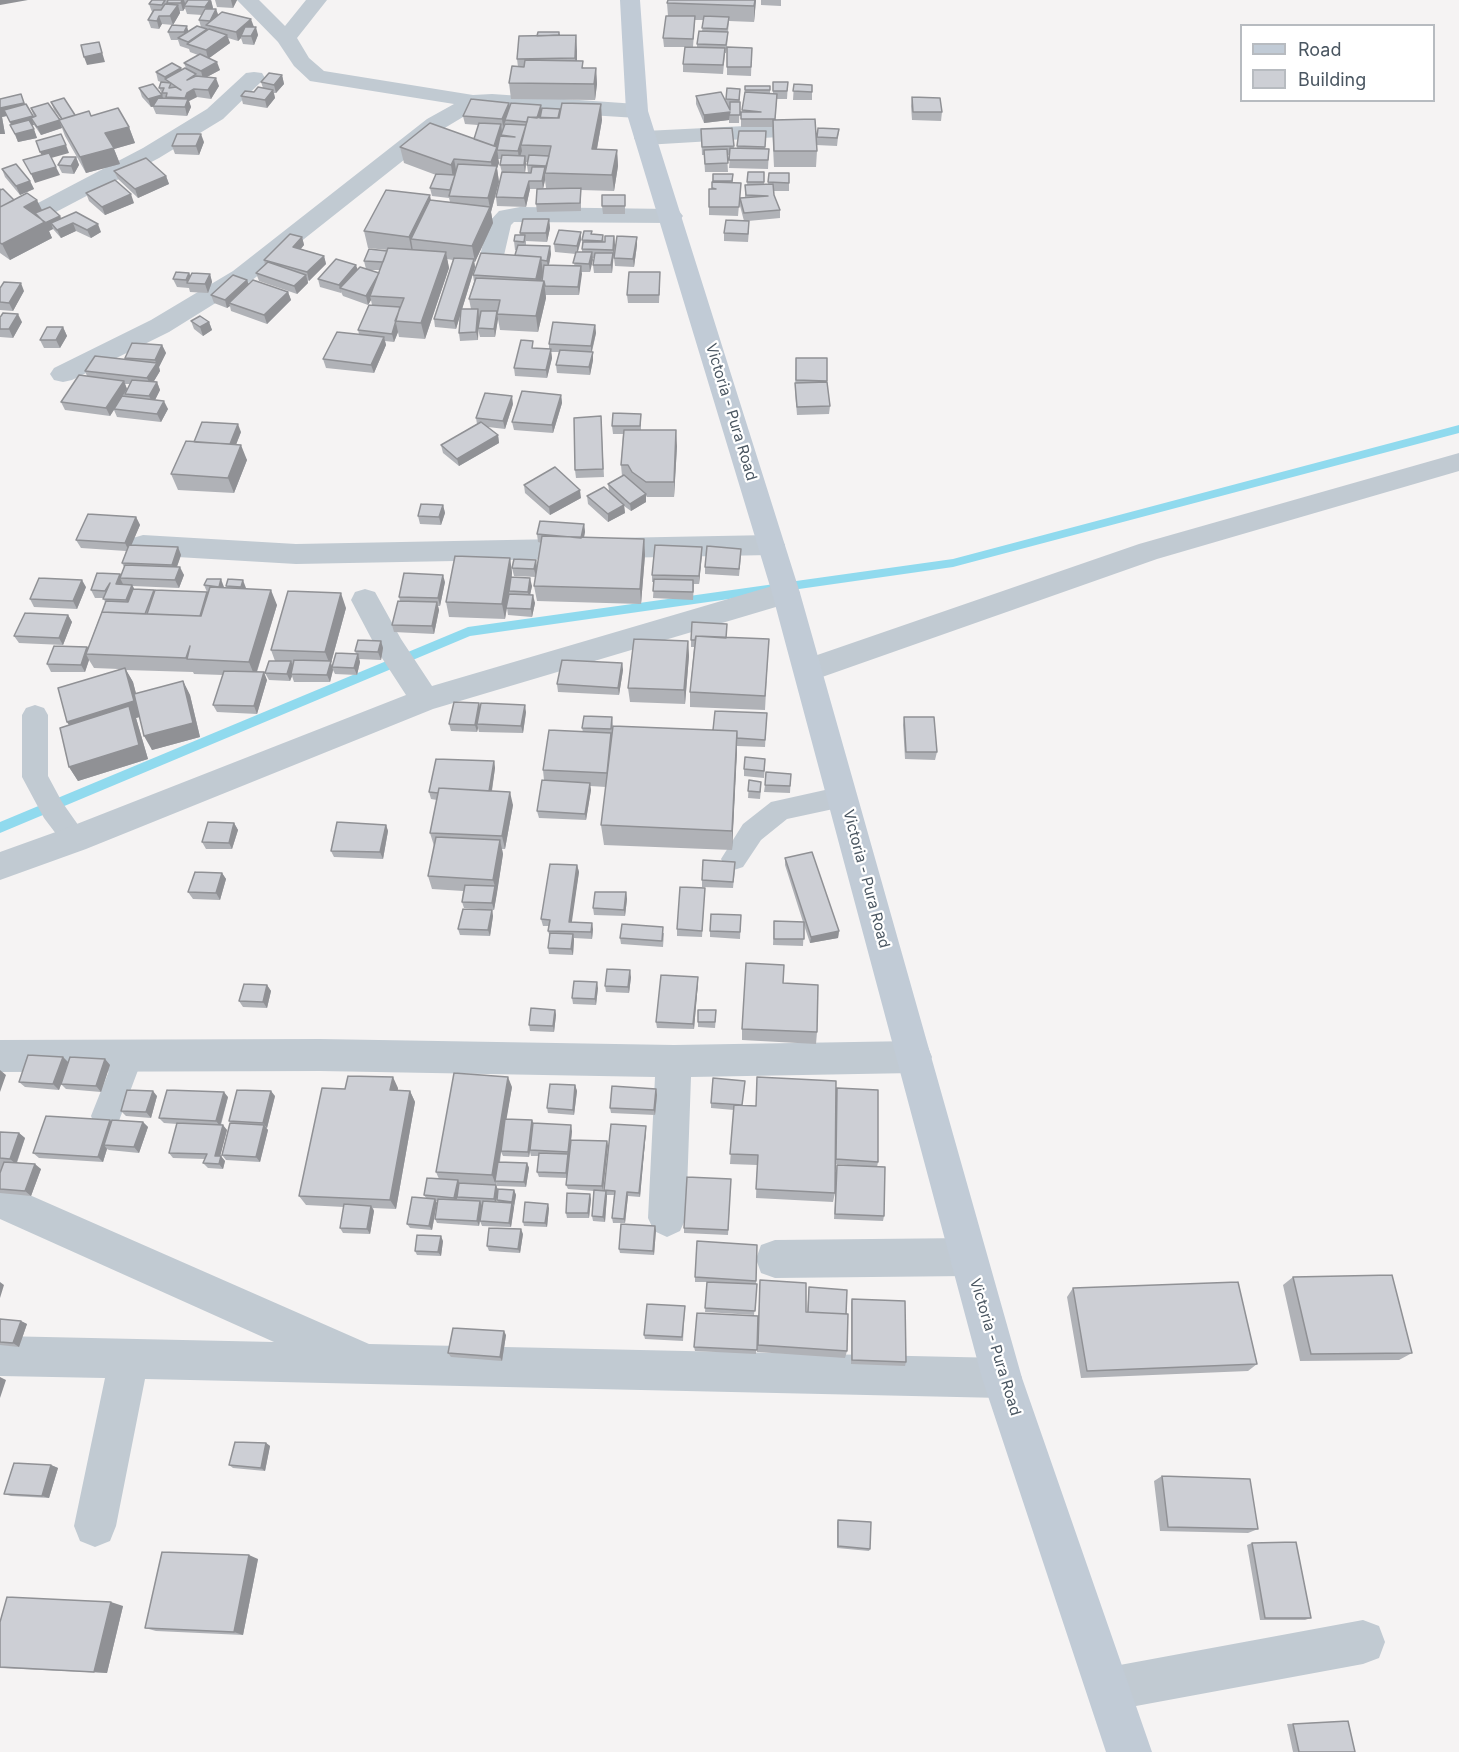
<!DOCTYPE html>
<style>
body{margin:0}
#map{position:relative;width:1459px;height:1752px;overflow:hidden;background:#f5f3f3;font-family:Inter,sans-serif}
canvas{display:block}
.legend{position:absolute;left:1240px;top:24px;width:195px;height:78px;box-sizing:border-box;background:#fff;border:2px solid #b7bbc0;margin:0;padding:8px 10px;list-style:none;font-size:18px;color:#4a5661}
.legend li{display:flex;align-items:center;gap:12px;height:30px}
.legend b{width:30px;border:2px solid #b7bbc0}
</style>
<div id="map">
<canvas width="1459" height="1752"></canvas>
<ul class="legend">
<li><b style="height:8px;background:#c1cbd6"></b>Road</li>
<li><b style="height:16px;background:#cdcfd5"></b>Building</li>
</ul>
</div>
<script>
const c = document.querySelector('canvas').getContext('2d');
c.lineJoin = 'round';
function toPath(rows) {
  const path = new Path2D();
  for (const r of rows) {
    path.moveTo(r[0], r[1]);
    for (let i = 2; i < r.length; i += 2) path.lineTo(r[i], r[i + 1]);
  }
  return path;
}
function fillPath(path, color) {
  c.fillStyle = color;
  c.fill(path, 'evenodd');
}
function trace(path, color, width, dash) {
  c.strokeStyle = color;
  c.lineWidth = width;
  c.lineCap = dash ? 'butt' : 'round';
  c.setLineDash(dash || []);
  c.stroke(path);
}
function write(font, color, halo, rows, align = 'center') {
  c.font = font + ' Inter,sans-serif';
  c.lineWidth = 4.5;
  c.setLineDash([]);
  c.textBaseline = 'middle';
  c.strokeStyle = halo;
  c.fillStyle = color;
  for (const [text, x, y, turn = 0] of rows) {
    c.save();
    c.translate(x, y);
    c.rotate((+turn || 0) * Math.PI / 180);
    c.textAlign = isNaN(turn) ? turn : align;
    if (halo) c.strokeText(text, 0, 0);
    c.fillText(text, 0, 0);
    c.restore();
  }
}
const stream = toPath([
 [1459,425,1459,433,953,567,470,636,0,833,0,822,468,627,953,559,1459,425]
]);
const service = toPath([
 [35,705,44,708,48,715,48,776,62,802,88,839,84,847,75,850,66,847,44,818,22,777,22,715,26,708,35,705],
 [843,786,852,789,856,797,852,805,787,819,761,840,743,867,734,870,725,867,721,859,743,824,771,802,843,786],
 [128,1044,138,1048,143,1057,117,1126,106,1130,95,1126,91,1116,118,1048,128,1044]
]);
const minor = toPath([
 [237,0,259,0,285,26,306,0,327,0,297,38,309,58,324,71,473,95,492,94,637,104,645,106,648,111,645,116,637,118,478,108,443,129,251,281,169,332,72,380,63,382,54,380,50,374,54,368,151,320,233,271,427,119,454,104,310,81,294,66,278,42,237,0],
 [254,72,262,73,265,78,223,119,159,158,54,213,46,215,38,213,34,208,38,203,143,148,207,109,246,73,254,72],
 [805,123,813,125,816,130,813,135,645,145,637,143,634,138,637,133,645,131,805,123],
 [520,207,671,209,679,211,683,216,679,221,671,223,514,222,511,225,502,264,499,269,490,271,481,269,478,264,488,223,499,211,520,207],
 [1459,453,1459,471,1157,559,808,682,797,678,793,670,797,662,1139,544,1459,453],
 [143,535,296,544,771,535,781,538,785,545,781,552,771,555,296,564,143,555,133,552,129,545,133,538,143,535],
 [786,582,796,585,800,593,796,601,433,709,86,849,0,880,0,852,64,829,406,695,380,655,351,600,355,592,365,589,375,592,401,639,432,686,786,582],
 [320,1039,674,1045,914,1041,927,1045,932,1057,927,1069,914,1073,691,1077,686,1218,680,1231,667,1237,654,1231,648,1218,655,1077,320,1071,0,1072,0,1040,320,1039],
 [0,1182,369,1344,1002,1358,1016,1364,1022,1378,1016,1392,1002,1398,145,1379,116,1526,110,1541,95,1547,80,1541,74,1526,105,1378,0,1376,0,1336,274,1342,0,1219,0,1182],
 [968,1238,982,1244,987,1257,982,1270,968,1276,775,1278,761,1273,756,1259,761,1245,775,1240,968,1238],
 [1363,1620,1379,1626,1385,1642,1379,1658,1363,1664,1109,1711,1093,1705,1087,1689,1093,1673,1109,1667,1363,1620]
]);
const secondary = toPath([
 [620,0,640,0,648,111,800,593,1022,1378,1152,1752,1106,1752,982,1378,772,593,626,111,620,0]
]);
const wall = toPath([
 [152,0,211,0,213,8,212,9,216,9,218,15,254,27,258,35,254,45,243,44,241,38,238,41,228,38,230,43,209,58,220,70,207,77,219,86,211,99,197,97,189,101,191,107,187,116,156,114,153,107,151,107,142,97,139,88,162,94,159,88,161,82,158,81,156,72,181,68,181,70,186,68,184,63,198,55,190,52,189,49,180,46,178,40,171,40,168,32,189,31,201,27,199,20,202,15,187,14,185,8,183,11,180,11,180,13,173,25,162,24,159,29,151,28,148,20,152,12,149,4],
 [215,0,237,0,233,8,217,7],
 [756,0,754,22,729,21,728,32,727,47,752,48,751,76,727,75,727,48,726,53,725,53,723,74,683,72,683,64,685,47,664,47,663,38,668,16,667,3],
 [695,20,704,20,702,31,697,44,697,47,693,47],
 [761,0,781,0,781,6,761,5],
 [559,35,576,35,577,61,584,68,596,68,597,84,595,100,511,99,509,83,518,67,517,59],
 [282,75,284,84,276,93,274,93,275,98,267,108,243,104,241,96,254,92,263,88,261,82],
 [773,82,788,82,787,99,777,99,775,120,817,151,816,167,774,167,772,127,741,127,741,112,742,112,745,90,770,86,770,93,773,93],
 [794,84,812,85,812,100,793,100],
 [727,88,740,97,739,123,729,123,729,120,704,123,696,104,696,96,726,102],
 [912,97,942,112,941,121,912,120,911,106],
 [0,99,25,104,33,117,34,117,31,108,61,119,54,110,51,102,75,115,91,116,129,127,135,143,114,149,120,164,86,173,65,136,62,128,41,135,34,125,32,125,37,138,18,142,7,116,2,117,5,134,0,134],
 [509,103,510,107,541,105,541,110,602,120,597,149,617,150,618,166,614,191,581,190,581,211,537,212,536,204,537,189,530,189,526,207,497,206,496,197,502,173,500,165,501,159,498,159,499,163,497,168,499,182,491,212,493,223,475,262,474,262,475,267,462,309,471,309,469,299,474,282,473,275,515,255,516,250,515,250,514,241,520,235,520,233,549,219,550,228,547,242,526,241,526,245,550,246,551,254,549,265,574,266,576,254,555,252,554,244,581,232,581,240,578,252,582,252,582,240,592,234,603,235,604,242,614,236,615,245,612,273,594,273,593,265,594,258,592,258,590,272,581,272,579,295,546,295,546,298,538,332,500,330,498,319,495,337,480,337,478,329,478,340,460,341,459,333,460,315,456,329,435,327,434,319,453,260,447,259,449,268,425,339,399,337,398,332,394,342,385,341,386,345,374,373,326,368,323,359,359,334,358,330,372,305,371,300,368,305,343,296,341,292,341,293,320,287,318,279,366,269,364,261,387,251,388,250,368,248,364,231,431,200,450,202,449,198,432,196,430,188,436,175,404,163,400,147,474,139,478,125,465,124,463,116],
 [526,162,528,162,527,165,528,173,525,173],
 [545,180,546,188,543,189],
 [368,270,380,270,379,273],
 [732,128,734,148,737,148,739,131,766,131,765,149,769,149,768,169,729,168,730,155,727,155,728,172,705,172,704,155,702,155,701,129],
 [839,129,837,146,816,145,817,137],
 [204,142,199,155,175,154,172,146],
 [76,157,79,165,74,174,62,173,58,165],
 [2,169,30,181,34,189,20,195,5,177],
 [114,171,166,176,169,184,138,198,118,179],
 [748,172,764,172,764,184,768,184,769,173,789,173,789,191,774,191,774,195,780,210,780,218,748,221,749,230,748,242,724,241,724,233,744,221,740,206,740,198,745,198,745,185,747,185],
 [713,174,733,174,733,183,741,183,738,216,709,215,709,189,712,189],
 [0,188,14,200,61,218,101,232,91,238,76,231,61,238,53,229,49,231,52,238,10,260,0,253],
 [86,193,134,203,105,215,89,201],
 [625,195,625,214,603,214,602,206],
 [302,237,304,245,301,249,324,256,326,264,309,281,308,280,308,283,297,294,259,281,256,273,265,265,264,260],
 [637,245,634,267,615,266,614,258],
 [189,273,191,276,210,274,212,282,208,293,190,292,189,288,177,287,173,279],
 [247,280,249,284,288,292,291,300,267,324,231,311,230,306,227,308,214,303,211,295],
 [660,280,659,303,628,303,627,295],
 [0,288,24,291,13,311,0,310],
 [0,317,22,322,13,338,0,337],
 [191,321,209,322,212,330,203,336,194,329],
 [595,325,596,333,592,352,593,360,590,375,557,373,556,365,559,352,551,352,552,358,547,378,515,376,514,368,534,348,549,349,549,344],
 [63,327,67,336,60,348,44,348,40,340],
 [162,345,166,353,159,367,160,371,154,381,157,382,160,390,155,400,168,409,161,422,117,417,114,410,110,416,65,410,61,402,87,376,85,371,125,359,125,358],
 [125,384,130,384,127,389],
 [796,358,827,358,827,382,830,406,829,414,797,415,795,391],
 [561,395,562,403,553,433,514,430,512,422],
 [513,404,505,429,488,427,498,435,499,443,459,466,443,453,441,445,477,424,476,418],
 [641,414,641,430,677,446,674,497,647,497,646,496,646,502,631,511,624,506,625,513,608,522,588,504,587,496,609,491,608,484,622,476,621,465,623,434,613,434,612,426],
 [601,416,604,477,576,478,575,470],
 [241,432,236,445,247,460,234,493,178,490,171,474,193,442],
 [524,485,581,498,550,515,525,493],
 [443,505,445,513,441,525,420,524,418,516],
 [136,517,140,525,131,545,178,547,181,555,177,567,184,575,179,588,133,586,134,589,155,591,207,592,204,585,224,587,224,588,227,588,226,586,246,588,246,589,277,605,257,672,267,680,257,714,217,712,213,705,223,675,194,674,193,672,126,670,133,682,136,694,183,681,190,695,200,737,152,750,140,717,136,718,148,759,78,781,69,767,69,725,67,722,119,669,94,668,89,660,85,672,51,672,47,664,87,647,88,648,105,603,104,598,95,598,91,590,120,574,121,575,124,567,122,563,126,551,81,548,76,540],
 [584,524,585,532,584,538,644,539,645,555,641,604,537,601,534,586,536,577,514,576,512,568,536,560,537,567,541,543,538,542,537,534],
 [702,547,699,584,694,584,693,600,653,598,654,582,652,582,652,575],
 [741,556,739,576,705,574,705,567],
 [510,558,512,573,512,577,532,586,530,595,535,603,532,617,508,615,507,608,505,619,449,617,446,602],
 [445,582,440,606,438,606,439,610,434,634,394,632,392,625,400,601,399,597],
 [86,587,77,609,34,607,30,599],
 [346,608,331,663,332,666,356,654,355,651,381,641,383,648,381,660,359,659,360,662,357,675,335,674,333,670,330,682,294,682,292,676,290,681,269,680,265,673,275,661,271,650],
 [68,615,72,622,63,645,19,643,14,636],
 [727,638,768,654,765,710,690,707,690,692,694,647,691,647,691,640],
 [688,641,689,656,685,704,630,702,628,688],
 [622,663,623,670,619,695,558,692,557,684],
 [480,707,526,712,523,733,479,732,478,728,477,732,451,731,449,724],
 [767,713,765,747,737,746,732,850,604,845,601,825,606,787,590,786,591,790,586,820,539,818,537,811,544,780,543,770,583,732,582,728,612,717,613,726,713,730],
 [904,717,937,752,935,760,905,759,903,725],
 [494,761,495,768,492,791,513,805,505,849,502,849,503,854,494,910,464,908,462,902,463,891,432,889,428,876,434,846,430,833,437,800,431,799,429,792],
 [765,766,764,778,744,776,744,769],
 [791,774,790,793,764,792,765,785],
 [749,780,761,789,760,799,748,798],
 [234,823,238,830,232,849,206,849,202,842],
 [386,825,388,831,383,859,334,857,331,851],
 [785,858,839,931,838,938,810,943,804,925,803,946,773,945,774,921,803,922,785,865],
 [577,865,579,872,571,922,593,929,592,939,574,938,573,955,549,954,548,948,550,937,548,931,549,926,543,926,541,919],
 [735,869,733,888,702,887,702,880],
 [222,873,226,879,220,900,193,899,188,892],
 [705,888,702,937,677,936,677,929],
 [626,892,627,899,625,916,594,915,593,908],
 [492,910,493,916,490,936,460,935,458,929],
 [741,915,740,939,710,937,710,931],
 [664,933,663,947,621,944,620,938],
 [631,977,629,993,606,992,605,986],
 [698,983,694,1029,657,1028,656,1022],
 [783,983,817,1032,816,1044,742,1040,742,1029],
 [267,985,271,991,267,1008,243,1007,239,1001],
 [598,988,596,1005,573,1004,572,998],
 [555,1010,556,1015,554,1032,530,1031,529,1025],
 [716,1016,715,1028,698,1027,698,1022],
 [63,1057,68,1062,105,1059,110,1065,101,1092,66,1089,61,1084,59,1090,25,1087,19,1082],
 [575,1085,577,1091,574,1115,548,1113,547,1108],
 [512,1087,506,1119,532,1120,533,1124,572,1131,571,1140,607,1141,608,1146,603,1191,646,1131,640,1197,628,1196,625,1223,613,1223,612,1218,614,1195,607,1195,605,1222,593,1221,592,1216,594,1191,568,1189,566,1185,567,1178,539,1177,537,1172,539,1156,531,1156,530,1152,529,1157,503,1156,501,1152,500,1162,527,1163,529,1168,526,1187,497,1186,496,1183,496,1185,498,1190,496,1202,498,1202,497,1200,514,1190,516,1195,511,1227,482,1226,480,1221,479,1226,437,1223,435,1219,438,1201,436,1201,437,1203,432,1230,410,1228,407,1224,426,1198,424,1195,439,1179,436,1172],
 [398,1088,398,1090,410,1091,415,1102,396,1209,373,1208,374,1211,370,1234,343,1233,340,1228,344,1207,306,1205,299,1196,345,1089],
 [656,1089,657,1095,655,1115,611,1113,610,1108],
 [836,1093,878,1162,877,1167,884,1216,883,1221,834,1219,837,1165,873,1167,835,1164],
 [157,1096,151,1118,126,1116,121,1111],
 [275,1096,267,1128,266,1128,268,1130,260,1162,226,1160,222,1155,231,1123,229,1121],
 [228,1097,221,1125,227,1130,220,1156,225,1161,223,1169,208,1168,203,1163,205,1159,173,1158,169,1153,177,1124,164,1123,159,1118],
 [711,1103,743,1106,835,1193,833,1202,756,1198,757,1165,730,1164,734,1110,711,1108],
 [112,1122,143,1122,148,1127,139,1153,109,1150,107,1149,103,1162,39,1158,33,1153],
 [0,1132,19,1133,25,1138,17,1163,41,1169,31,1196,0,1193],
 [731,1179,728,1235,684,1233,684,1228],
 [591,1199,589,1218,567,1218,566,1213],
 [549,1208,547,1227,524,1226,523,1222],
 [656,1230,654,1255,620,1253,619,1249],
 [523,1234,520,1253,489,1251,487,1246],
 [443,1241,441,1256,417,1255,415,1251],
 [757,1245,756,1284,757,1284,754,1315,705,1312,707,1282,695,1282,695,1277],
 [1293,1277,1412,1353,1399,1360,1300,1361,1283,1285],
 [760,1280,806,1312,807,1312,809,1287,846,1314,847,1351,845,1358,757,1352],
 [1073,1288,1257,1364,1248,1371,1081,1378,1067,1297],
 [852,1299,906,1362,905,1366,851,1364,851,1303],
 [685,1306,683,1341,645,1339,644,1335],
 [758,1316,756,1354,695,1351,694,1347],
 [0,1319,21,1321,27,1324,19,1347,0,1345],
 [506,1335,502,1361,451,1357,448,1353],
 [266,1443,270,1446,265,1471,233,1468,229,1465],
 [51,1465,58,1468,49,1498,11,1496,4,1494],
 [1162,1476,1258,1529,1248,1533,1160,1531,1154,1481],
 [838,1520,870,1549,869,1551,837,1548,837,1523],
 [1252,1543,1311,1618,1305,1620,1260,1620,1247,1545],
 [258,1559,243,1635,156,1631,145,1628],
 [123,1606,107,1673,0,1668,0,1622],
 [1348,1721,1355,1752,1293,1752,1287,1724]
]);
const shadedWall = toPath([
 [0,0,28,0,0,5],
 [182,0,184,0,186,6,184,6,185,8,183,11,181,3],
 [211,0,213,8,208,16,205,7],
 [231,0,237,0,233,8],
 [755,0,756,0,754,22,754,6],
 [178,5,180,13,173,25,170,16],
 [216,9,219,17,212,27,210,21],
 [159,16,162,24,159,29,157,21],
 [251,19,254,27,241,36,241,38,238,41,236,32],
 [187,26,189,34,186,40,184,32],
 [256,27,258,35,254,45,251,36],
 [207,29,209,37,189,45,188,42],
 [227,35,230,43,208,59,206,50],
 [576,35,577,51,577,74,575,58],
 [99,42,105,62,87,65,84,57],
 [217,62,220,70,203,79,201,71],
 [181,68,183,76,165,79,165,77],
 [596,68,597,84,595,100,594,84],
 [282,75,284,84,276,93,274,85],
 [216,78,219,86,211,99,208,90],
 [194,89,197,97,189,101,191,107,187,116,185,107,187,102,185,98,187,93],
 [273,90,275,98,267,108,265,100],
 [21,94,27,111,2,117,5,134,0,134,0,108],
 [162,95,165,103,151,107,148,99],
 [509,103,510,111,503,127,502,119],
 [601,104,602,120,594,165,592,149],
 [541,105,542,113,536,130,535,122],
 [730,112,729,120,704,123,704,115],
 [33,116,36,124,31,118,34,125,14,130,10,122],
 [59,120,62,128,41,135,37,127],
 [501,124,502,132,497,148,499,163,497,168,499,182,491,212,493,223,475,262,472,246,490,208,488,198,493,178,491,162,493,148],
 [527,125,521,145,522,151,519,160,518,151],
 [129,127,135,143,114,149,120,164,86,173,80,157,105,133],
 [34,129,37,138,18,142,15,134],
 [201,134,204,142,199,155,196,146],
 [66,145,69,153,44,160,40,152],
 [617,150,618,166,614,191,612,175],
 [525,156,526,164,525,173,524,165],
 [76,157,79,165,74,174,71,166],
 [454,159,457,175,451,196,450,190,453,179,451,165],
 [56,167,60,175,35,183,31,174],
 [545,167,545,180,543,189,542,181],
 [166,176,169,184,138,198,135,189],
 [30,181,34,189,20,195,16,186],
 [529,181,530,189,526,207,524,198],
 [131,194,134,203,105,215,102,207],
 [430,195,433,211,411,239,413,251,412,253,409,237],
 [37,200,45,216,35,213,38,219,24,207],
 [60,216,64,224,51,223,53,229,49,231,52,238,10,260,2,244,45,222],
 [549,219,550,228,547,242,546,233],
 [73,223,76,231,61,238,57,230],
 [98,224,101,232,91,238,87,230],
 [581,232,581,240,577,254,577,246],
 [614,236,615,245,614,259,613,250],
 [302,237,304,245,295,255,293,247],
 [637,237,637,245,634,267,633,259],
 [550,246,551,254,548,269,547,261],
 [446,252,449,268,425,339,421,323],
 [592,252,593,260,590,272,589,264],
 [613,253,613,261,612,273,611,265],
 [324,256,326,264,309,281,307,272],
 [541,257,543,273,538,295,536,279],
 [474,259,475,267,456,329,454,321],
 [356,265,359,273,340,288,341,293,339,285],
 [581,266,582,274,579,295,578,287],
 [189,273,192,281,187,283,186,280],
 [379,273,370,296,371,300,368,305,366,296],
 [210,274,212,282,208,293,205,284],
 [306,275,308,283,297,294,294,286],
 [247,280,250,288,229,303,230,306,227,308,225,300],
 [544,281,546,298,538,332,536,316],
 [21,283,24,291,13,311,9,303],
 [288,292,291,300,267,324,264,315],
 [478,309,479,317,478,340,476,332],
 [497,311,498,319,495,337,494,329],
 [18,314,22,322,13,338,9,329],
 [209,322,212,330,203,336,200,327],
 [396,323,398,332,394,342,392,334],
 [595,325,596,333,591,354,591,346],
 [63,327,67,336,60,348,56,340],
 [384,337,386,345,374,373,371,365],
 [162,345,166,353,159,367,160,371,151,386,147,378,156,363,155,360],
 [551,349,552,358,547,378,546,370],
 [593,352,593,360,590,375,589,367],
 [124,381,127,389,110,416,106,408],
 [157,382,160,390,153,404,149,396],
 [561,395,562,403,553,433,552,425],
 [512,396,513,404,505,429,503,421],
 [164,401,168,409,161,422,157,414],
 [238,424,241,432,231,457,228,449],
 [676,430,677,446,674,497,674,482],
 [498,435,499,443,459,466,457,459],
 [241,445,247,460,234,493,228,478],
 [580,490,581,498,550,515,549,507],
 [646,494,646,502,631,511,630,504],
 [443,505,445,513,441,525,439,517],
 [624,505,625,513,608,522,608,514],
 [136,517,140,525,129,551,125,543],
 [584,524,585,532,582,545,581,538],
 [644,539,645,555,641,604,640,589],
 [178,547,181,555,175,572,172,565],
 [702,547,702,555,699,584,699,576],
 [510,558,512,573,505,619,502,604],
 [536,560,537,568,536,577,534,569],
 [180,567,184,575,179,588,175,580],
 [120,574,123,578,120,578,123,584,120,592,116,584],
 [443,575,445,582,440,606,438,598],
 [530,578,532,586,529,600,528,592],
 [221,579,224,587,222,594,219,587],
 [82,580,86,587,77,609,73,601],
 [243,580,246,588,244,595,241,587],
 [132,585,136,592,130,608,126,600],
 [271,590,277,605,255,677,249,662],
 [341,593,346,608,331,663,333,670,330,682,327,675,330,665,325,652],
 [533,595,535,603,532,617,531,609],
 [437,602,439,610,434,634,432,626],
 [68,615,72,622,63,645,59,638],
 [381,641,383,648,381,660,378,652],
 [688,641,689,656,685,704,684,690],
 [87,647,91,654,86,654,89,660,85,672,81,665],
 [358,654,360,662,357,675,354,668],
 [291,661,294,668,291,674,292,676,290,681,287,674],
 [622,663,623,670,619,695,618,688],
 [125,668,133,682,142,716,136,718,148,759,78,781,69,767,76,736,67,722],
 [264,672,267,680,257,714,254,706],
 [183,681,190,695,200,737,152,750,144,736],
 [479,703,481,711,477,724,478,728,477,732,475,725],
 [525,705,526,712,523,733,521,726],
 [737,731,737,752,732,850,732,831],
 [494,761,495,768,490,802,488,795],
 [590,783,591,790,586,820,585,814],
 [510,792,513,805,505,849,502,836],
 [234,823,238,830,232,849,229,843],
 [386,825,388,831,383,859,380,852],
 [500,840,503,854,497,893,493,880],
 [577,865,579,872,571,928,569,922],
 [222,873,226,879,220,900,216,893],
 [495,886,497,893,494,910,492,903],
 [626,892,627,899,625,916,624,910],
 [492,910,493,916,490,936,488,930],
 [592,923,593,929,592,939,591,932],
 [839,931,838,938,810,943,811,937],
 [573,934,574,940,573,955,571,949],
 [630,970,631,977,629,993,628,987],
 [698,977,698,983,694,1029,693,1024],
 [597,982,598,988,596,1005,595,999],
 [267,985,271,991,267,1008,263,1002],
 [555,1010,556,1015,554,1032,553,1026],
 [63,1057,69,1063,59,1090,53,1084],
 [105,1059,110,1065,101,1092,96,1086],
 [0,1070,6,1075,0,1092],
 [393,1077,398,1088,396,1101,390,1090],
 [508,1077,512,1087,496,1181,495,1181,496,1185,492,1175],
 [575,1085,577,1091,574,1115,573,1110],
 [656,1089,657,1095,655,1115,654,1110],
 [153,1091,157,1096,151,1118,146,1112],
 [271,1091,275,1096,267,1128,263,1123],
 [410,1091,415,1102,396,1209,390,1200],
 [224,1092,228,1097,220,1126,216,1121],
 [110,1120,115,1125,104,1145,107,1149,103,1162,98,1157],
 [532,1120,534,1125,529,1157,528,1152],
 [143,1122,148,1127,139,1153,134,1147],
 [223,1125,227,1130,219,1161,215,1156],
 [264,1125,268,1130,260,1162,256,1157],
 [571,1125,572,1131,567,1178,566,1173],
 [646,1126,646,1131,640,1197,639,1193],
 [19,1133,25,1138,16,1164,10,1159],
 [607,1141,608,1146,603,1191,602,1186],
 [221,1156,225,1161,223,1169,219,1164],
 [527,1163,529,1168,526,1187,524,1182],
 [35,1164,41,1169,31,1196,25,1191],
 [458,1180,460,1185,456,1203,454,1198],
 [496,1185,498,1190,496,1204,494,1199],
 [514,1190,516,1195,514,1206,512,1202],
 [606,1191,607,1196,605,1222,603,1217],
 [627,1192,628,1196,625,1223,624,1219],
 [590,1194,591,1199,589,1218,588,1213],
 [435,1199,437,1203,432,1230,429,1226],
 [480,1201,482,1206,479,1226,477,1221],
 [512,1203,514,1207,511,1227,509,1223],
 [548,1204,549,1208,547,1227,545,1223],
 [371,1206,374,1211,370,1234,367,1229],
 [655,1226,656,1230,654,1255,653,1251],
 [521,1229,523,1234,520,1253,518,1249],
 [441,1236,443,1241,441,1256,438,1252],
 [0,1282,4,1285,0,1298],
 [21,1321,27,1324,19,1347,13,1343],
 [504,1331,506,1335,502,1361,500,1357],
 [0,1377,6,1380,0,1398],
 [266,1443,270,1446,265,1471,261,1468],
 [51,1465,58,1468,49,1498,42,1496],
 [249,1555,258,1559,243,1635,234,1632],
 [111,1602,123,1606,107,1673,94,1672]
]);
const building = toPath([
 [152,0,165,0,162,5,149,4,152,0],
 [168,0,182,0,181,3,167,3,168,0],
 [188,0,210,0,205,7,184,6,188,0],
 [668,0,755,0,754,6,667,3,668,0],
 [165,4,178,5,170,16,159,16,157,21,148,20,154,10,161,10,165,4],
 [205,9,216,9,210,21,199,20,205,9],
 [222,12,251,19,236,32,206,25,222,12],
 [666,16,695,16,693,39,663,38,666,16],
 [704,16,729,17,727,29,702,28,704,16],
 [172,25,187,26,184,32,168,32,172,25],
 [197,26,207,29,188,42,178,38,197,26],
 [245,27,256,27,251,36,241,36,245,27],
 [209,29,227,35,206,50,187,44,209,29],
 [699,31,728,32,726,45,697,44,699,31],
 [538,32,559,32,559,35,537,36,538,32],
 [576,35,575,58,517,59,519,36,576,35],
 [99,42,102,53,84,57,81,45,99,42],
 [685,47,725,48,723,65,683,64,685,47],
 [727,47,752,48,751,67,727,67,727,47],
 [200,54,217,62,201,71,184,63,200,54],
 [525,60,583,61,582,68,596,68,594,84,509,83,512,66,524,67,525,60],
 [172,63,181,68,165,77,156,72,172,63],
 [185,68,196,74,187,80,196,76,216,78,208,90,194,89,187,93,185,98,166,97,167,93,162,93,164,88,159,88,161,82,171,83,169,88,176,87,181,90,165,79,185,68],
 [269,73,282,75,274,85,261,82,269,73],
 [773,82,788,82,787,91,773,91,773,82],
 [153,84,162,95,148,99,139,88,153,84],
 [794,84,812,85,812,92,793,91,794,84],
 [745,86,770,86,770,90,745,90,745,86],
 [258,87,273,90,265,100,241,96,245,91,254,92,258,87],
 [727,88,740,89,739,100,726,99,727,88],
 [721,92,730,110,730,102,740,102,740,115,729,115,730,112,704,115,696,96,721,92],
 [745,92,777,94,775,119,741,119,741,112,761,112,742,110,745,92],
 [21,94,24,103,0,108,0,99,21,94],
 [912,97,940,98,942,112,913,112,912,97],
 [64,98,75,115,62,119,51,102,64,98],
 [158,98,188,99,185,107,153,106,158,98],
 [471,99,509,103,502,119,463,116,471,99],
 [48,103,60,120,37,127,31,118,36,116,31,108,48,103],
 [511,103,541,105,537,118,528,117,527,122,505,120,511,103],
 [562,103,601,104,592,149,617,150,612,175,545,173,551,146,521,145,528,117,559,118,562,103],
 [26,104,33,116,10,122,4,110,26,104],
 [118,108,129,127,105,133,114,148,80,157,59,120,89,111,91,116,118,108],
 [542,108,560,109,558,118,540,118,542,108],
 [815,119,817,151,774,151,773,120,815,119],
 [29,120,34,129,15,134,10,125,29,120],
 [430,123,497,147,491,162,454,159,451,165,400,147,430,123],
 [479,123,501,124,494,146,474,139,479,123],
 [505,124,526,125,518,151,497,150,500,136,515,137,501,135,505,124],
 [732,128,734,146,702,147,701,129,732,128],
 [818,128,839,129,837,138,817,137,818,128],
 [739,131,766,131,765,147,737,146,739,131],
 [61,134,66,145,40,152,36,141,61,134],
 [177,134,201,134,196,146,172,146,177,134],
 [730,148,769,149,768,160,729,160,730,148],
 [727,149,728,163,705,164,704,150,727,149],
 [49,153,56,167,31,174,23,160,49,153],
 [502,155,525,156,524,165,500,165,502,155],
 [529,155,549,156,546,166,527,165,529,155],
 [63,157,76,157,71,166,58,165,63,157],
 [146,158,166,176,135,189,114,171,146,158],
 [16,164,30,181,16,186,2,169,16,164],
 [458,164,497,166,488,198,449,196,458,164],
 [532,167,545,167,542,181,529,181,524,198,496,197,502,172,531,173,532,167],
 [748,172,764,172,764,182,747,182,748,172],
 [769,173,789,173,789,183,768,182,769,173],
 [436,174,455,175,450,190,430,188,436,174],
 [713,174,733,174,732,181,713,181,713,174],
 [115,180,131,194,102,207,86,193,115,180],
 [712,182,741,183,739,207,709,207,709,189,716,189,712,188,712,182],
 [773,184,774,195,780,210,744,213,740,198,768,196,746,195,745,185,773,184],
 [581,188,580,203,536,204,537,189,581,188],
 [3,189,14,200,0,207,0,190,3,189],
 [386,190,430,195,409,237,364,231,386,190],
 [27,193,37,200,24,207,45,222,2,244,0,243,0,207,27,193],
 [602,195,625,195,625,206,602,206,602,195],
 [430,200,490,207,472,246,411,239,430,200],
 [50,207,60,216,45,223,35,213,50,207],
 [76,212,98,224,87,230,73,223,57,230,51,223,76,212],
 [523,219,549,219,546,233,520,233,523,219],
 [726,220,749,221,748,234,724,233,726,220],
 [559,230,581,232,577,246,554,244,559,230],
 [584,231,592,231,591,234,603,235,602,241,582,240,584,231],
 [290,234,302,237,293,247,324,256,307,272,264,260,290,234],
 [515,235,525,235,524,242,514,241,515,235],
 [605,236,614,236,613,250,582,249,583,242,605,242,605,236],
 [617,236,637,237,633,259,614,258,617,236],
 [518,245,550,246,547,261,541,260,541,257,515,255,518,245],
 [388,248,446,252,421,323,395,321,404,298,370,296,388,248],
 [369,249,387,251,383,262,364,261,369,249],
 [576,252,592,252,589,264,573,263,576,252],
 [481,253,541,257,536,279,473,275,481,253],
 [595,253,613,253,611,265,593,265,595,253],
 [454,258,474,259,454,321,434,319,454,258],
 [336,259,356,265,339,285,318,279,336,259],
 [268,262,306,275,294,286,256,273,268,262],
 [544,265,581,266,578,287,545,286,544,281,542,281,544,265],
 [360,267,379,273,366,296,340,288,360,267],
 [176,272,189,273,186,280,173,279,176,272],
 [629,272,660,272,659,295,627,295,629,272],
 [192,273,210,274,205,284,187,283,192,273],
 [233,275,247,280,225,300,211,295,233,275],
 [476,278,544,281,536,316,497,314,500,300,469,299,476,278],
 [253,280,288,292,264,315,229,303,253,280],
 [4,282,21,283,9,303,0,302,0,288,4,282],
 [369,305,400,307,392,334,358,330,369,305],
 [461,309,478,309,476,332,459,333,461,309],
 [481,311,497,311,494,329,478,328,481,311],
 [3,313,18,314,9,329,0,329,0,317,1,316,3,313],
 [200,316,209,322,200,327,191,321,200,316],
 [553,322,595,325,591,346,549,344,553,322],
 [47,327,63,327,56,340,40,340,47,327],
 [337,332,384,337,371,365,323,359,337,332],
 [521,340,533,341,532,348,551,349,546,370,514,368,521,340],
 [132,343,162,345,155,360,125,358,132,343],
 [560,350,593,352,589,367,556,365,560,350],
 [95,356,157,363,147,378,85,371,95,356],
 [796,358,827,358,827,381,796,380,796,358],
 [79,375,124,381,106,408,61,402,79,375],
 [132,380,157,382,149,396,125,394,132,380],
 [827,382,830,406,797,407,795,383,827,382],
 [522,391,561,395,552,425,512,422,522,391],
 [485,393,512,396,503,421,476,418,485,393],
 [122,396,164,401,157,414,114,409,122,396],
 [613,413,641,414,640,426,612,426,613,413],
 [601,416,603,469,575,470,574,418,601,416],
 [202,422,238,424,230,444,194,442,202,422],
 [481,422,498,435,457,459,441,445,481,422],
 [624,430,676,430,674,482,646,482,632,472,628,465,621,465,624,430],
 [186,441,241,445,228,478,171,474,186,441],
 [555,467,580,490,549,507,524,485,555,467],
 [624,475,646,494,630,504,608,484,624,475],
 [604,487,624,505,608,514,587,496,604,487],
 [421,504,443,505,439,517,418,516,421,504],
 [88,514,136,517,125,543,76,540,88,514],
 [540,521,584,524,581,538,537,534,540,521],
 [542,536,644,539,640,589,534,586,542,536],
 [129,545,178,547,172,565,122,563,129,545],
 [655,545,702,547,699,576,652,575,655,545],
 [707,546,741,549,739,569,705,567,707,546],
 [455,556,510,558,502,604,446,602,455,556],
 [514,559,536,560,534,569,512,568,514,559],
 [125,565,180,567,175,580,120,578,125,565],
 [97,573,120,574,116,584,132,585,126,600,103,599,110,583,105,591,91,590,97,573],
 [404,573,443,575,438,598,399,597,404,573],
 [511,577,530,578,528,592,509,591,511,577],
 [39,578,82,580,73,601,30,599,39,578],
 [207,579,221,579,219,587,204,585,207,579],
 [228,579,243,580,241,587,226,586,228,579],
 [654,579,693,580,693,592,653,591,654,579],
 [210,587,271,590,249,662,187,659,190,646,186,658,86,654,102,612,201,616,210,587],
 [133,589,154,590,145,614,102,612,106,601,128,602,133,589],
 [155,590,207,592,200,616,147,614,155,590],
 [288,591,341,593,325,652,271,650,288,591],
 [509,594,533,595,531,609,506,608,509,594],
 [398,601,437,602,432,626,392,625,398,601],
 [25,613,68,615,59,638,14,636,25,613],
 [692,622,727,624,726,638,696,636,695,640,691,640,692,622],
 [696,636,769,639,765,696,690,692,696,636],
 [634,639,688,641,684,690,628,688,634,639],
 [358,640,381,641,378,652,355,651,358,640],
 [54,646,87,647,81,665,47,664,54,646],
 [336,653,358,654,354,668,332,667,336,653],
 [294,660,331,661,327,675,291,674,294,660],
 [562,660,622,663,618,688,557,684,562,660],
 [269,661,291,661,287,674,265,673,269,661],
 [125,668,134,701,67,722,58,688,125,668],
 [224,671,264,672,254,706,213,705,224,671],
 [183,681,193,723,144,736,134,694,183,681],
 [454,702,479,703,475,725,449,724,454,702],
 [481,703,525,705,521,726,477,724,481,703],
 [129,706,139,745,69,767,60,728,129,706],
 [715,711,767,713,765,740,737,738,737,731,713,730,715,711],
 [584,716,612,717,611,729,582,728,584,716],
 [904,717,934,717,937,752,906,752,904,717],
 [613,726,737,731,732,831,601,825,613,726],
 [549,730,611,733,607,773,543,770,549,730],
 [745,757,765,759,764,771,744,769,745,757],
 [436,759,494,761,489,791,439,788,438,793,429,792,436,759],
 [766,772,791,774,790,786,765,785,766,772],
 [542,780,590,783,585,814,537,811,542,780],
 [749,780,761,782,760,792,748,791,749,780],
 [439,788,510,792,502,836,430,833,439,788],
 [208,822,234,823,229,843,202,842,208,822],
 [337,822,386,825,380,852,331,851,337,822],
 [436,837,500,840,493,880,428,876,436,837],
 [812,852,839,931,811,937,785,858,812,852],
 [703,860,735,862,733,882,702,880,703,860],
 [550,864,577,865,569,922,592,923,591,932,548,931,550,920,541,919,550,864],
 [195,872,222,873,216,893,188,892,195,872],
 [465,885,495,886,492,903,462,902,465,885],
 [680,887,705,888,702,931,677,929,680,887],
 [595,892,626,892,624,910,593,908,595,892],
 [463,909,492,910,488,930,458,929,463,909],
 [711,914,741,915,740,932,710,931,711,914],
 [774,921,804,922,804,939,774,939,774,921],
 [622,924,663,927,662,941,620,938,622,924],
 [550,933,573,934,571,949,548,948,550,933],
 [746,963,784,965,783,983,818,985,817,1032,742,1029,746,963],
 [607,969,630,970,628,987,605,986,607,969],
 [661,975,698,977,693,1024,656,1022,661,975],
 [574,981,597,982,595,999,572,998,574,981],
 [244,984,267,985,263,1002,239,1001,244,984],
 [531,1008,555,1010,553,1026,529,1025,531,1008],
 [698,1010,716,1010,715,1022,698,1022,698,1010],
 [28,1055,63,1057,53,1084,19,1082,28,1055],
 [70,1057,105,1059,96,1086,61,1084,70,1057],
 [454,1073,508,1077,492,1175,436,1172,454,1073],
 [348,1076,393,1077,390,1090,410,1091,390,1200,299,1196,322,1088,345,1089,348,1076],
 [757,1077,836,1081,835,1193,756,1189,758,1155,730,1154,734,1105,756,1106,757,1077],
 [713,1078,745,1081,742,1105,711,1103,713,1078],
 [550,1084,575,1085,573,1110,547,1108,550,1084],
 [612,1086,656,1089,654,1110,610,1108,612,1086],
 [837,1088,878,1090,878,1162,836,1159,837,1088],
 [127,1090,153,1091,146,1112,121,1111,127,1090],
 [167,1090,224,1092,216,1121,159,1118,167,1090],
 [237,1090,271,1091,263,1123,229,1121,237,1090],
 [46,1116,110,1120,98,1157,33,1153,46,1116],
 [505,1119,532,1120,528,1152,501,1151,505,1119],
 [112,1120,143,1122,134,1147,104,1145,112,1120],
 [177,1123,223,1125,215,1156,221,1156,219,1164,203,1163,207,1154,169,1153,177,1123],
 [230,1123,264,1125,256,1157,222,1155,230,1123],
 [533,1123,571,1125,568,1152,530,1150,533,1123],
 [611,1124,646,1126,639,1193,627,1192,624,1219,612,1218,615,1191,604,1190,611,1124],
 [0,1132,19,1133,10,1159,0,1158,0,1132],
 [571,1140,607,1141,602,1186,566,1185,571,1140],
 [539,1153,568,1154,566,1173,537,1172,539,1153],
 [4,1162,35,1164,25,1191,0,1189,0,1173,4,1162],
 [498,1162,527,1163,524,1182,495,1181,498,1162],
 [837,1165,885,1167,884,1216,835,1214,837,1165],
 [687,1177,731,1179,728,1230,684,1228,687,1177],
 [427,1178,458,1180,454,1198,424,1195,427,1178],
 [459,1183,496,1185,494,1199,457,1197,459,1183],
 [498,1189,514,1190,512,1202,497,1200,498,1189],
 [594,1190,606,1191,603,1217,592,1216,594,1190],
 [567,1193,590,1194,588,1213,566,1213,567,1193],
 [412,1197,435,1199,429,1226,407,1224,412,1197],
 [438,1199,480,1201,477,1221,435,1219,438,1199],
 [483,1201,512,1203,509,1223,480,1221,483,1201],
 [525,1202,548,1204,545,1223,523,1222,525,1202],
 [344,1204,371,1206,367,1229,340,1228,344,1204],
 [621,1224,655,1226,653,1251,619,1249,621,1224],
 [489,1228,521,1229,518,1249,487,1246,489,1228],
 [417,1235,441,1236,438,1252,415,1251,417,1235],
 [697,1241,757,1245,756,1281,695,1277,697,1241],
 [1392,1275,1412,1353,1311,1354,1293,1277,1392,1275],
 [760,1280,806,1283,806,1312,848,1314,847,1351,758,1345,760,1280],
 [707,1282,757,1284,755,1311,705,1308,707,1282],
 [1238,1282,1257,1364,1087,1371,1073,1288,1238,1282],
 [809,1287,847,1290,846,1314,808,1312,809,1287],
 [852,1299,905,1301,906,1362,852,1360,852,1299],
 [647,1304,685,1306,682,1337,644,1335,647,1304],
 [697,1313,758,1316,757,1350,694,1347,697,1313],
 [0,1319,21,1321,13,1343,0,1342,0,1319],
 [453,1328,504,1331,500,1357,448,1353,453,1328],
 [235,1442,266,1443,261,1468,229,1465,235,1442],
 [14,1463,51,1465,42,1496,4,1494,14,1463],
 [1162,1476,1250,1479,1258,1529,1168,1527,1162,1476],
 [838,1520,871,1522,870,1549,838,1546,838,1520],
 [1296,1542,1311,1618,1265,1618,1252,1543,1296,1542],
 [162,1552,249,1555,234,1632,145,1628,162,1552],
 [7,1597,111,1602,94,1672,0,1667,0,1622,7,1597],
 [1348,1721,1355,1752,1299,1752,1293,1724,1348,1721]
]);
const streetNames = [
 ["Victoria - Pura Road",731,412,73],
 ["Victoria - Pura Road",866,879,75],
 ["Victoria - Pura Road",995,1347,73]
];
fillPath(stream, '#90daee');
fillPath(service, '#c1cad2');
fillPath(minor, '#c1cad2');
fillPath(secondary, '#c1cbd6');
fillPath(wall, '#b0b2b7');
fillPath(shadedWall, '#909195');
fillPath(building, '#cdcfd5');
trace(building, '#909195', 1.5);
write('15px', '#4a5661', '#fff', streetNames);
</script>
